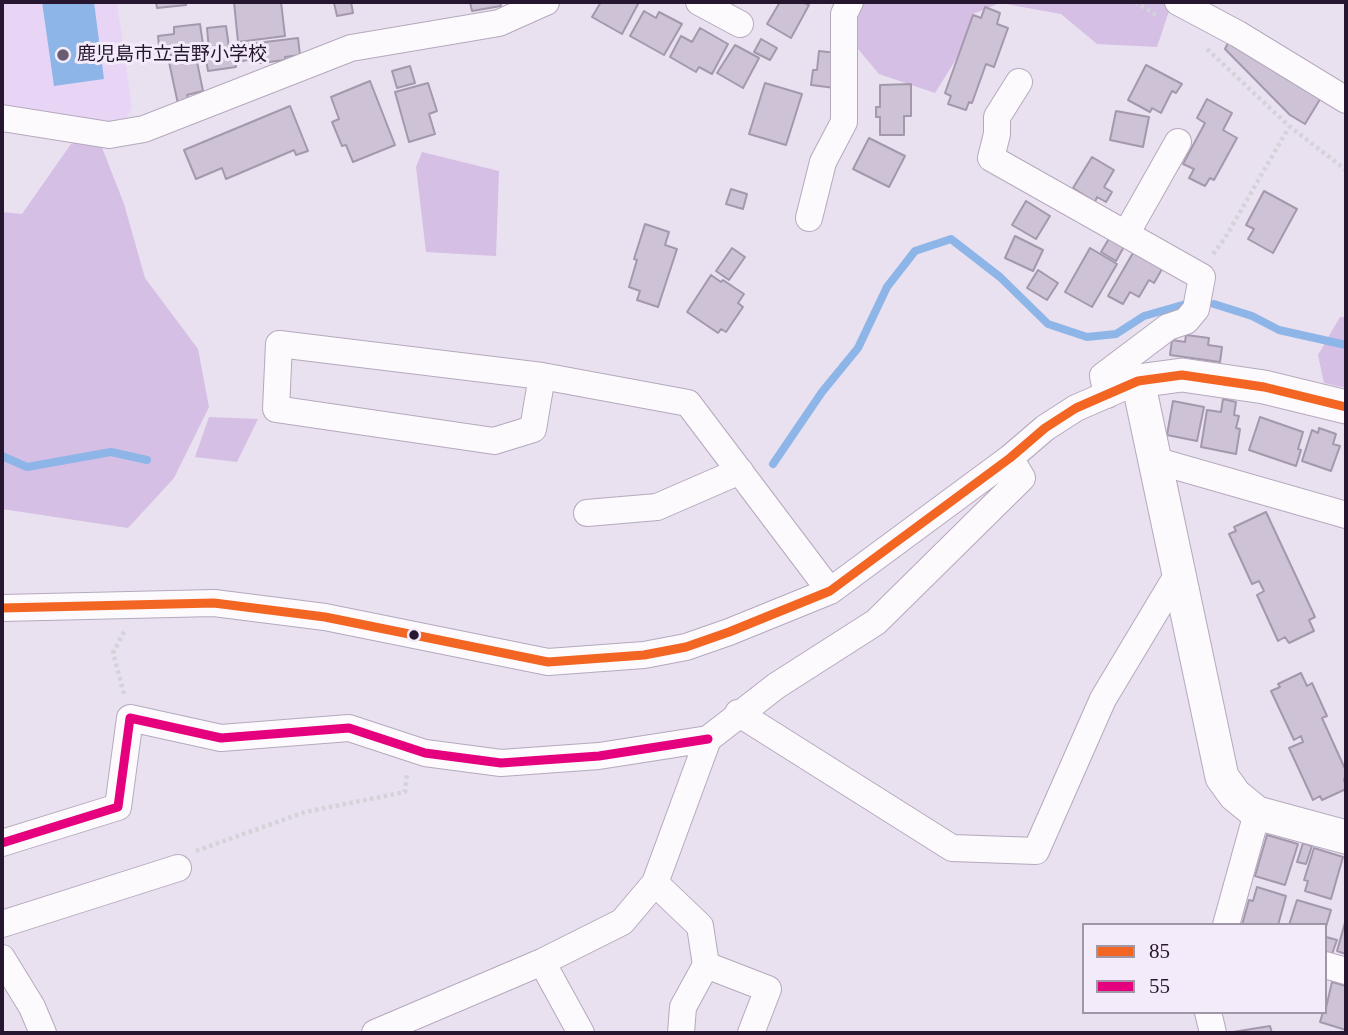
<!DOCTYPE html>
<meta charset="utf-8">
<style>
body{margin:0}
#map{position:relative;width:1348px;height:1035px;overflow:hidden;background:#e9e0f0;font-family:"Times New Roman",serif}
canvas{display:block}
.frame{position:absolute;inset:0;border:4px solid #26162f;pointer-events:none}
.legend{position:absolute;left:1082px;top:923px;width:245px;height:91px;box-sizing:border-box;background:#f3ebf9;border:2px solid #a196a8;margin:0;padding:9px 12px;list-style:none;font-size:21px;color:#26162f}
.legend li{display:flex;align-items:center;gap:14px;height:35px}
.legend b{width:35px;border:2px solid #a196a8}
</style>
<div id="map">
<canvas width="1348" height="1035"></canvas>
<div class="frame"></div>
<ul class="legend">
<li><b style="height:9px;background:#f26522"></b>85</li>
<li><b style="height:9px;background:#e5007d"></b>55</li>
</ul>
</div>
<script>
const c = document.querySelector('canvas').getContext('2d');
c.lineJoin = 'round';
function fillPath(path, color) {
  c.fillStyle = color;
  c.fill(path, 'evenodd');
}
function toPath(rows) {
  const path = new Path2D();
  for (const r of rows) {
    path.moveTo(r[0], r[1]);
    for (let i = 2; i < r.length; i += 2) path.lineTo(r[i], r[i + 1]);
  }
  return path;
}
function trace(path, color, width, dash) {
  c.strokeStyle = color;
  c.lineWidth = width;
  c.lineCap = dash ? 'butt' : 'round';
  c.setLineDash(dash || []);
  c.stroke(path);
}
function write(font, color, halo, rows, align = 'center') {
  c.font = font + ' "Times New Roman","Noto Sans JP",serif';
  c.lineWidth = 6;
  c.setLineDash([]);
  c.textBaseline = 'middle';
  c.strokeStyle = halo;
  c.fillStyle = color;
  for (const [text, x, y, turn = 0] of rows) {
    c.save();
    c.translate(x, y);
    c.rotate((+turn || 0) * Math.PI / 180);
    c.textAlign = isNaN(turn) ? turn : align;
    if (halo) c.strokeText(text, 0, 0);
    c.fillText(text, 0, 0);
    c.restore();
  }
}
const built = toPath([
 [2,2,117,2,132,108,122,125,2,110]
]);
const green = toPath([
 [860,2,1172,2,1157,47,1097,44,1061,14,1000,3,973,14,958,56,935,93,879,74,853,43,852,19],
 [96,132,124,204,145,278,198,349,209,407,174,478,128,528,2,509,2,212,22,214,71,144],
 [422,152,499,171,496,256,426,252,416,167],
 [1340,317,1346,317,1346,388,1324,383,1318,355],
 [209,417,258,419,237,462,195,457]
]);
const water = toPath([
 [42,2,94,2,104,79,54,86]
]);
const stream = toPath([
 [1214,304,1252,316,1279,330,1346,345],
 [2,456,27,467,111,452,147,460],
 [773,464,822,392,858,348,887,287,915,251,951,239,1000,277,1048,324,1087,337,1116,334,1144,316,1186,304]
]);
const building = toPath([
 [156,2,186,2,186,5,157,8,156,2],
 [234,2,281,2,285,36,238,42,234,2],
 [351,2,353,13,337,16,334,3,351,2],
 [470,2,500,2,501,6,472,11,470,2],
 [601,2,634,2,638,4,622,34,592,17,601,2],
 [780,2,802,2,809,5,791,38,767,24,780,2],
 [985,7,1000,13,997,24,1008,28,994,67,986,64,972,103,969,102,966,110,948,104,951,96,945,93,973,15,981,18,985,7],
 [644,11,656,18,659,12,682,24,664,55,630,36,644,11],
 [200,24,204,51,160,56,158,36,174,34,174,27,200,24],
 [226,26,229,47,209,50,207,28,226,26],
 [700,28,728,44,712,74,699,67,696,72,670,57,681,36,692,42,700,28],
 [298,38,300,55,285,57,285,60,260,63,259,58,242,61,240,45,298,38],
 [761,39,777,48,770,60,754,52,761,39],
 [1229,41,1322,96,1305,124,1290,115,1225,49,1229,41],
 [735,45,759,58,743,88,717,73,735,45],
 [233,50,236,67,208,71,205,54,233,50],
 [819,51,836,53,835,88,811,85,813,70,817,70,819,51],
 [196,57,203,91,187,95,189,102,178,104,169,62,196,57],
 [1146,65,1182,84,1176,93,1172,91,1161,113,1152,108,1150,112,1128,100,1146,65],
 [410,66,415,83,397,88,392,71,410,66],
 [370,81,395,145,353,162,346,145,342,146,332,122,339,119,331,97,370,81],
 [428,83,437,111,429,114,435,134,409,142,395,92,428,83],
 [765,83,802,94,786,145,749,134,765,83],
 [911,84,911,116,904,116,904,135,880,135,880,117,876,117,876,107,880,107,880,85,911,84],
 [1207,99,1232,113,1223,130,1237,138,1214,180,1210,178,1205,186,1189,178,1194,169,1183,164,1205,123,1197,118,1207,99],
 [290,106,308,151,296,155,294,150,226,179,222,168,196,179,184,150,290,106],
 [1116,111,1149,117,1143,147,1110,140,1116,111],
 [869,138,905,156,889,187,853,169,869,138],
 [1092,157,1114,170,1104,187,1112,192,1106,202,1097,197,1095,202,1073,188,1092,157],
 [731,189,747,194,743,209,726,204,731,189],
 [1264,191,1297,209,1273,253,1248,239,1254,229,1246,225,1264,191],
 [1026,201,1050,216,1036,239,1012,225,1026,201],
 [645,224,669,232,665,245,677,249,658,307,637,300,640,291,629,287,637,260,634,259,645,224],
 [1015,236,1043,250,1033,271,1005,258,1015,236],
 [1110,237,1125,245,1116,261,1101,252,1110,237],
 [1137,246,1166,262,1154,283,1149,280,1139,297,1130,292,1123,304,1108,296,1137,246],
 [732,248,745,257,729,280,716,271,732,248],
 [1090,248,1117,264,1092,307,1065,292,1090,248],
 [1038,270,1058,283,1047,300,1027,288,1038,270],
 [711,275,721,282,723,280,744,294,738,303,743,307,726,332,721,329,718,333,687,312,711,275],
 [1186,335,1209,338,1208,345,1222,347,1220,362,1170,355,1172,340,1185,342,1186,335],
 [1223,399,1236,402,1234,415,1239,416,1236,428,1240,429,1236,454,1201,447,1207,410,1221,412,1223,399],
 [1173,401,1204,407,1197,441,1167,435,1173,401],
 [1260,417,1303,432,1298,449,1301,450,1296,466,1249,450,1260,417],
 [1319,428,1336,434,1333,444,1340,446,1331,471,1302,461,1312,430,1318,433,1319,428],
 [1266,512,1315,617,1309,620,1314,631,1289,643,1285,637,1278,641,1257,595,1264,591,1259,581,1252,584,1229,534,1236,531,1234,527,1266,512],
 [1301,673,1307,686,1312,683,1327,716,1322,718,1346,771,1346,778,1344,779,1346,789,1322,800,1320,796,1313,800,1289,748,1303,742,1301,736,1294,740,1271,691,1280,687,1278,684,1301,673],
 [1267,835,1298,844,1285,885,1255,876,1267,835],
 [1303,843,1312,846,1306,864,1297,862,1303,843],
 [1314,848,1343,857,1331,899,1305,891,1308,881,1304,880,1314,848],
 [1257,887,1286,896,1278,925,1242,925,1249,900,1253,901,1257,887],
 [1297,900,1331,910,1325,930,1325,925,1289,925,1297,900],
 [1346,919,1346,954,1337,951,1346,919],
 [1326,937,1337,940,1332,954,1325,952,1326,937],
 [1332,982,1346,986,1346,1030,1320,1022,1323,1012,1325,1012,1332,982],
 [1270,1026,1272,1033,1234,1033,1233,1032,1270,1026]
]);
const path = toPath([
 [1135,2,1156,15],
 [1207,49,1289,126,1346,170],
 [1213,254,1225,238,1289,127],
 [124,694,113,653,125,630],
 [196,851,305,812,405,792,407,773]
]);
const minor = toPath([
 [699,2,740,24],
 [1178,2,1238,34,1346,100],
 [1019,82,997,117,997,134,991,158,1202,277,1196,309,1186,321,1168,327,1103,376,1107,395],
 [2,118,109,135,144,129,351,48,499,23,546,2],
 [809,218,823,162,844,122,844,14,850,2],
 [1126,234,1178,142],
 [542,376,533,429,494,441,276,409,279,344,542,376,688,403,830,591],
 [1154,460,1346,515],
 [587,513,657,507,740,471],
 [2,608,214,603,325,617,548,662,644,655,686,647,729,632,830,591,1010,458,1045,428,1076,408,1138,381],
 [738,713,952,848,1036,851,1103,699,1178,574],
 [2,843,118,807,130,718,221,738,349,728,425,753,501,763,599,756,708,739],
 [655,883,700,926,706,965,768,989,751,1033],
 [2,924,178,868],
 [1226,925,1257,813],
 [2,958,32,1007,43,1033],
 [542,962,581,1033],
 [1325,965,1346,971],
 [1208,1012,1213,1033],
 [375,1033,542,962,622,922,655,883,708,739,776,686,876,622,1022,478,1010,458],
 [681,1033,683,1007,706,965]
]);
const tertiary = toPath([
 [1346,407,1264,387,1182,375,1138,381,1222,777,1235,795,1257,813,1346,837]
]);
const bus1 = toPath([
 [2,608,214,603,325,617,548,662,644,655,686,647,729,632,830,591,1010,458,1045,428,1076,408,1138,381,1182,375,1264,387,1346,407]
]);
const bus2 = toPath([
 [2,843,118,807,130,718,221,738,349,728,425,753,501,763,599,756,708,739]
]);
const markers = [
 [63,55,7,"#6a5d73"],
 [414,635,6,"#26162f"]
];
const poiNames = [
 ["鹿児島市立吉野小学校",77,55]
];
fillPath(built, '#e8d5f6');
fillPath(green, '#d5bfe4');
fillPath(water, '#8db5e7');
trace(stream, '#8db5e7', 8);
fillPath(building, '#cec2d6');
trace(building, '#a499ac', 2);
trace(minor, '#b5a9bd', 28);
trace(tertiary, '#b5a9bd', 35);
trace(path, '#d5d2d8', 4.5, [3.5, 3.5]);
trace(minor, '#fcfafd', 26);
trace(tertiary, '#fcfafd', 33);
trace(bus1, '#f26522', 9);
trace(bus2, '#e5007d', 9);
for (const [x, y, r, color] of markers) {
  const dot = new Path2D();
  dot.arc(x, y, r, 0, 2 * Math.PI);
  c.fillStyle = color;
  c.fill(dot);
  trace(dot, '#f3ebf9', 2.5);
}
write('19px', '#26162f', '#f3ebf9', poiNames, 'left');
</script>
